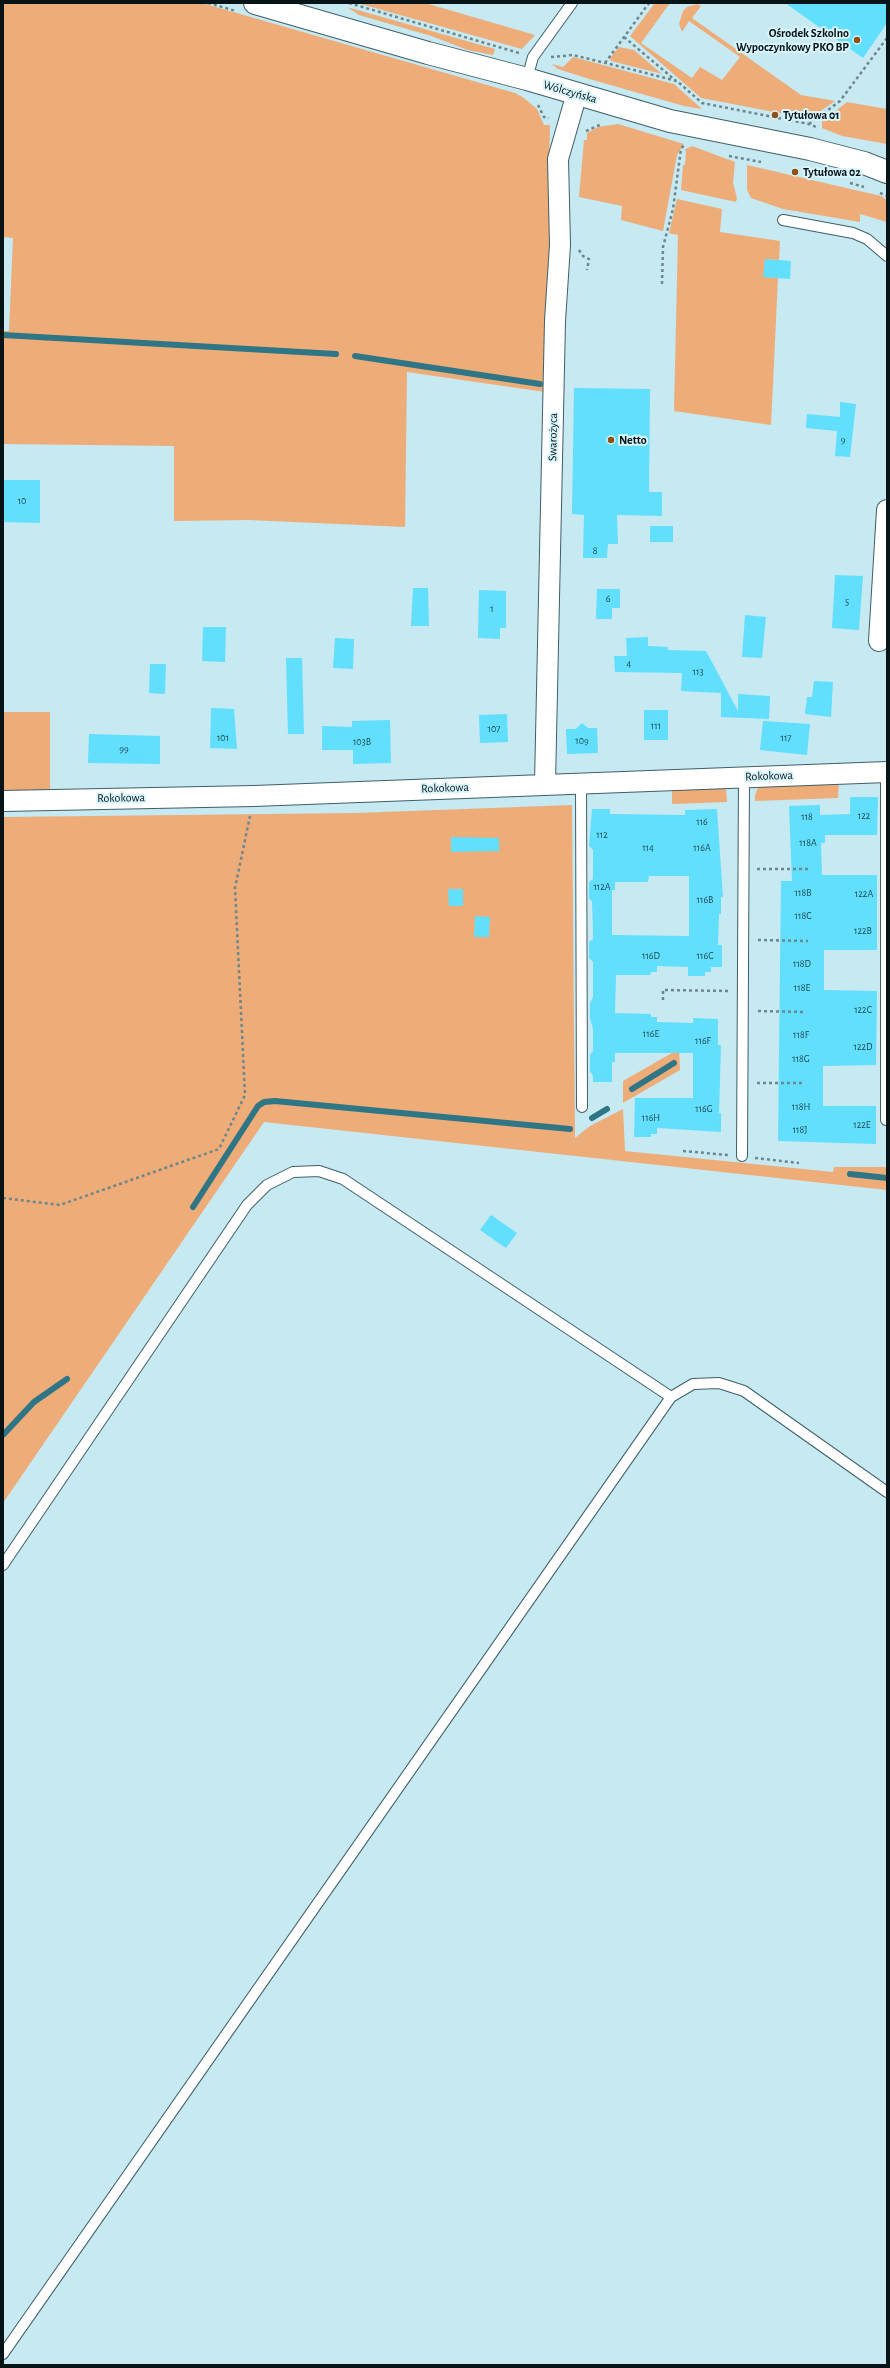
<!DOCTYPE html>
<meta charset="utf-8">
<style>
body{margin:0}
#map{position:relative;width:890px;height:2368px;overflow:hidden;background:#c6e9f2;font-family:"Alegreya Sans",sans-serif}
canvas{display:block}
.frame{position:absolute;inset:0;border:4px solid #071417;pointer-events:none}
</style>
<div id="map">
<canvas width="890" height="2368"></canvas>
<div class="frame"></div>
</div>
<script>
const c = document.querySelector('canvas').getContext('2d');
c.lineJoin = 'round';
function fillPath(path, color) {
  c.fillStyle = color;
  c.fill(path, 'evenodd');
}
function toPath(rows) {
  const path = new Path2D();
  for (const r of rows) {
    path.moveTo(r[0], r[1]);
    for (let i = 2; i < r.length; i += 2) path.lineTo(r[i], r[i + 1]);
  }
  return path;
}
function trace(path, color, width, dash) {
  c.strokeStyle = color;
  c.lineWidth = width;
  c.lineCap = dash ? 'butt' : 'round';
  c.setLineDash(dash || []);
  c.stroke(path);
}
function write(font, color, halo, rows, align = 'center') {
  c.font = font + ' "Alegreya Sans",sans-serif';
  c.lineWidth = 4;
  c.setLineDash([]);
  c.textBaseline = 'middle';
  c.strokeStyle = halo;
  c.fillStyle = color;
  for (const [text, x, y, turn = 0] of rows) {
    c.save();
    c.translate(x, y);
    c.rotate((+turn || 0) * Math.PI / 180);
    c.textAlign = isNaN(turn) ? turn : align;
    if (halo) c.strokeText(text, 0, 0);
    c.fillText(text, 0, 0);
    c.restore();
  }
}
const green = toPath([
 [3,3,202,3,515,93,524,98,537,109,544,125,550,125,549,163,552,220,545,392,407,372,405,527,249,520,174,521,174,446,3,444,3,331,9,331,13,238,3,237],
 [357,3,425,3,535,35,522,49],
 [655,3,670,3,641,43,692,78,700,67,722,80,740,57,689,21,682,32,679,24,683,11,687,7,697,4,701,6,692,18,801,95,835,101,815,115,805,118,701,98,630,36],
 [347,7,495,49,493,55,468,50,431,36,359,15],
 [619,47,634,50,662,74,611,61,610,58],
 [573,57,674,84,702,109,684,106,586,78,558,69,552,64,563,67],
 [847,102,887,109,887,144,842,136,822,128,822,122],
 [618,124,684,144,677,155,663,231,621,220,622,206,579,197,584,140,587,140,587,133,598,127],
 [692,146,735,162,733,183,737,198,736,202,681,190,683,165,685,165,686,151,684,150],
 [747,165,881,196,887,200,887,222,860,214,860,222,783,209,751,198,747,190],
 [677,199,722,209,720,232,780,241,779,260,765,259,764,277,778,278,771,425,674,411,678,235,669,233],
 [3,712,50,712,50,793,3,794],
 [839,780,838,798,755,801,755,795,760,783],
 [672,787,726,787,727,802,672,804],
 [572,805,575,1138,590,1126,623,1109,625,1151,833,1172,834,1167,887,1167,887,1190,264,1122,3,1503,3,817,356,813],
 [679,1049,680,1070,623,1103,623,1081]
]);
const stream = toPath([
 [3,335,336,354],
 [355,356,540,384],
 [632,1089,674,1063],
 [592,1118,607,1109],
 [850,1174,887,1178],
 [193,1207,258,1106,264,1102,275,1101,570,1129],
 [3,1435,34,1402,67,1379]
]);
const building = toPath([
 [785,3,887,3,887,23,863,58],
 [765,259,791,261,790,279,763,277],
 [574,388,650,389,649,492,662,492,662,516,617,515,618,544,608,544,607,558,583,558,584,515,572,514],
 [840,402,856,404,850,457,835,456,837,431,806,428,807,414,840,417],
 [3,480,40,480,40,523,3,522],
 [650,526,673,526,673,542,650,542],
 [835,575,863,576,859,630,832,628],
 [413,588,428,588,429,626,411,626],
 [597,589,620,589,620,608,612,608,612,619,596,619],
 [479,590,506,591,506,628,500,628,500,639,478,638],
 [745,615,766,617,762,658,742,657],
 [203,627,226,627,225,662,202,661],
 [648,637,648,646,668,647,668,650,706,651,738,711,738,694,770,696,769,719,721,717,721,693,681,691,682,673,615,672,614,656,627,656,626,638],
 [335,638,354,639,353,669,333,668],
 [286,658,302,658,304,734,288,734],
 [150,664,166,664,165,694,149,693],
 [814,681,833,682,831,717,805,714,807,697,812,697],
 [211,708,234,709,237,749,210,748],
 [644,710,668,710,668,740,644,740],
 [507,714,508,742,480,743,479,715],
 [390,720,391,763,353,764,353,750,322,750,322,726,352,727,352,721],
 [763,721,810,724,807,755,760,750],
 [582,723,588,728,597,728,598,753,567,754,566,729,576,729],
 [89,734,160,736,160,764,88,763],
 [850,797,878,797,877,835,825,835,825,843,821,843,822,875,877,875,877,950,824,950,824,990,877,991,876,1065,823,1066,823,1106,876,1106,876,1144,778,1141,781,881,792,881,789,806,820,805,820,815,850,814],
 [592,809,610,809,610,814,685,815,685,810,717,809,723,897,721,897,721,914,719,914,718,945,722,945,722,967,711,967,711,972,705,972,705,976,688,976,688,967,657,966,657,972,651,972,650,975,616,975,615,1013,651,1014,651,1017,657,1017,657,1022,693,1023,693,1018,718,1019,718,1045,721,1045,719,1113,721,1113,721,1132,657,1128,657,1134,651,1134,651,1137,634,1137,635,1098,693,1098,693,1053,615,1053,615,1062,612,1062,612,1082,593,1082,593,1076,590,1071,590,1055,593,1051,593,1029,590,1018,590,1003,593,997,593,962,589,958,589,942,593,939,593,931,592,901,589,899,589,882,593,879,593,850,589,846],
 [649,876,689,876,689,936,612,935,612,890,615,890,615,882,648,882],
 [451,837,499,838,499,851,451,852],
 [448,889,463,889,463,906,449,906],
 [475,916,490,917,489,937,474,937],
 [491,1215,517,1233,506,1248,480,1230]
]);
const path = toPath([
 [208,3,236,11],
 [349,3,519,53],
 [624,37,675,80],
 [551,57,573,55,646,73,677,81,702,103,809,124,816,127],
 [605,63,649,3],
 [538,105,544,117,549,118],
 [809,124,840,101,887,38],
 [586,131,602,124],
 [729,156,761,162],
 [850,183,864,187],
 [880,193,887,196],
 [579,250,583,256,589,259,587,270],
 [662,284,663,247,673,209,681,149,684,145],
 [757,869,809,869],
 [758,940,808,941],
 [663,1000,663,990,728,991],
 [758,1011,805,1012],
 [757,1083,805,1083],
 [683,1151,728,1155],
 [755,1158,799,1163],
 [3,1198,60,1205,219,1149,245,1095,235,888,250,816]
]);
const service = toPath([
 [527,79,533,57,572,3],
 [783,220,853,233,867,239,887,256],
 [886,772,886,1120],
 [581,783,582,1107],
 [742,1156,744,777],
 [3,1565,247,1205,267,1185,293,1172,319,1171,343,1179,671,1397],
 [3,2354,671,1397,693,1384,719,1383,744,1391,887,1492]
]);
const minor = toPath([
 [879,641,887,510],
 [545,783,555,321,560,245,558,159,577,93],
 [3,801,254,796,887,772]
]);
const secondary = toPath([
 [255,3,428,53,527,79,670,121,810,149,864,163,887,172]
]);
const markers = [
 [857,40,4,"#8e5114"],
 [775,115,4,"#8e5114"],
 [795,172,4,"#8e5114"],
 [611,440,4,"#8e5114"]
];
const numberNames = [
 ["9",843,440],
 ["10",22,501],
 ["8",595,551],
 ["6",608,599],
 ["5",847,602],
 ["1",492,609],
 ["4",629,664],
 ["113",698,672],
 ["111",656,726],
 ["107",494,729],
 ["101",223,738],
 ["117",786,738],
 ["109",582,741],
 ["103B",362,742],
 ["99",124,749],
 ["122",864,816],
 ["118",807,817],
 ["116",702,822],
 ["112",602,835],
 ["118A",808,843],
 ["114",648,848],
 ["116A",702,848],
 ["112A",602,887],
 ["118B",803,893],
 ["122A",864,894],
 ["116B",705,900],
 ["118C",803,916],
 ["122B",863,931],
 ["116D",651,956],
 ["116C",705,956],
 ["118D",802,964],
 ["118E",802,988],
 ["122C",863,1010],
 ["116E",651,1034],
 ["118F",801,1035],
 ["116F",703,1041],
 ["122D",863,1047],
 ["118G",801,1059],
 ["118H",801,1107],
 ["116G",704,1109],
 ["116H",651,1118],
 ["122E",862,1125],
 ["118J",800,1130]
];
const poiNames = [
 ["Ośrodek Szkolno",849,33,"right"],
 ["Wypoczynkowy PKO BP",849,47,"right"],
 ["Tytułowa 01",783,115],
 ["Tytułowa 02",803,172],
 ["Netto",619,440]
];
const streetNames = [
 ["Wólczyńska",570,92,16],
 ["Swarożyca",553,437,-89],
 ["Rokokowa",769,776,-2],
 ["Rokokowa",445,788,-2],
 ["Rokokowa",121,798,-1]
];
fillPath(green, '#eeac78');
trace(stream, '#2e7586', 6);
fillPath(building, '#61dffc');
trace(service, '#3f5f67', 12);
trace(minor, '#3f5f67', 22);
trace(secondary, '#3f5f67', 24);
trace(path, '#6e878d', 2.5, [3, 3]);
trace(service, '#fff', 10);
trace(minor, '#fff', 20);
trace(secondary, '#fff', 22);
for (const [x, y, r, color] of markers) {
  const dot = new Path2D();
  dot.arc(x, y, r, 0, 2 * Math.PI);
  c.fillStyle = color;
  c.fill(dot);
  trace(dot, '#d9f5fc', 1.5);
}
write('10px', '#1e4750', null, numberNames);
write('bold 12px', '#071417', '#d9f5fc', poiNames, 'left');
write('12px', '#071417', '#d9f5fc', streetNames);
</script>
